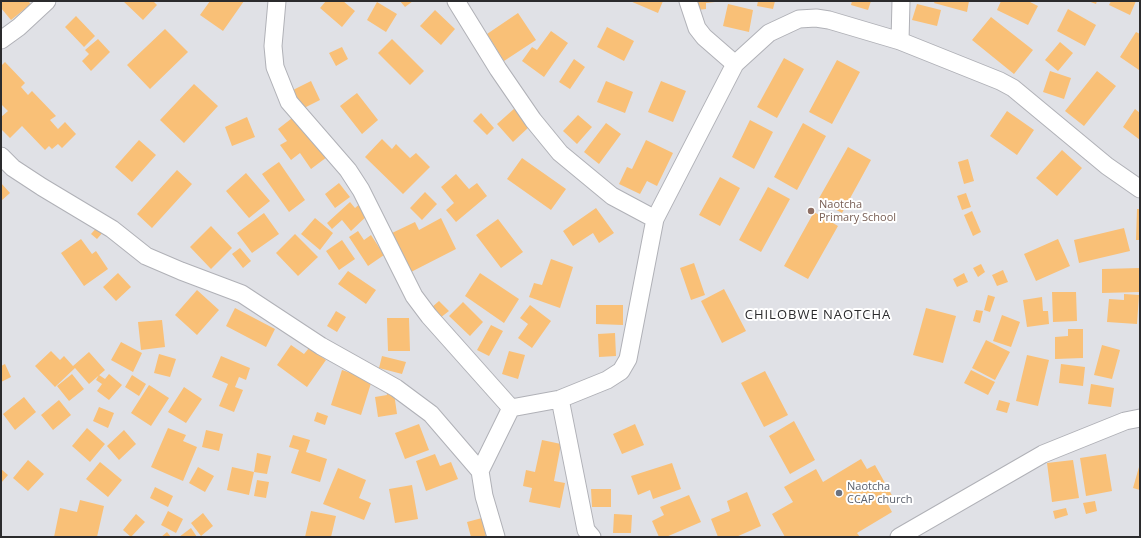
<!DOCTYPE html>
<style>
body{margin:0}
#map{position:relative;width:1141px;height:538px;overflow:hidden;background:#e0e1e6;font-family:"Open Sans",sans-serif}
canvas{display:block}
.frame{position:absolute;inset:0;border:2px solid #2b2b2d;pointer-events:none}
</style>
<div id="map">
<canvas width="1141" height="538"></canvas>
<div class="frame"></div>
</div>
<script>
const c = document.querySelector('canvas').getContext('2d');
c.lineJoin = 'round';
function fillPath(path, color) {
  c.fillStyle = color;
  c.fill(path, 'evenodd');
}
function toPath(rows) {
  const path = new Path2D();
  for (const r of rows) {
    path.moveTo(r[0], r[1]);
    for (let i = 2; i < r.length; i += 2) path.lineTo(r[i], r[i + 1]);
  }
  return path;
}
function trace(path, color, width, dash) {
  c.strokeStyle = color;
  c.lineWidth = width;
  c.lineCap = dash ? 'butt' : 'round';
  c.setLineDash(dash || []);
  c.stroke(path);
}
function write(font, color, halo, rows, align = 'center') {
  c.font = font + ' "Open Sans",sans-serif';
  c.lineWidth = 4;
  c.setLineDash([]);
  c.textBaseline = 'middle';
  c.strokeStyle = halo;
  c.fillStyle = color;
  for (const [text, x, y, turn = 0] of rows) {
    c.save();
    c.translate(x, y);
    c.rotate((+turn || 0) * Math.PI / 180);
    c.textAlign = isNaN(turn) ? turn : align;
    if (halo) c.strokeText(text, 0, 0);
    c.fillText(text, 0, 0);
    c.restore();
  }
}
const building = toPath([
 [1,1,28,1,31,4,11,20,1,8],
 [123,1,153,1,157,5,143,20],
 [210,1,244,1,223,31,200,15],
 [326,1,343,1,355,11,342,27,320,8],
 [400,1,413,1,405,7],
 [630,1,663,1,658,13],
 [696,1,715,1,715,2,706,3,706,9,697,10],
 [758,1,775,1,773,9,757,6],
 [852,1,871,1,868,10,851,5],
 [935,1,969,1,967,12,934,3],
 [1001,1,1028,1,1038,6,1028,25,997,10],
 [1088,1,1097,1,1096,4],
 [1111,1,1136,1,1130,15,1109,5],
 [377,2,397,14,386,32,367,20],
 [728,4,753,10,749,32,723,26],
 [917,4,941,10,937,26,912,20],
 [1068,9,1096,25,1085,46,1057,31],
 [435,10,455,29,441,45,420,26],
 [518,13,536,40,504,61,487,34],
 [76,16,95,36,84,47,65,27],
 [991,17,1033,50,1014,74,972,40],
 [607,27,634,41,624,61,597,47],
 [165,29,188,52,150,89,127,65],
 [551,31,568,43,544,77,522,61,532,47,537,50],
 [1136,32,1140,34,1139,70,1120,57],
 [98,39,110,52,91,71,82,61,89,54,85,50],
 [392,39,424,71,410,85,378,53],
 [1060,42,1073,53,1058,71,1045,60],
 [342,47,348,59,336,66,329,53],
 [784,58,804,69,777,118,757,107],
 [574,59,585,67,570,89,559,82],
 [837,60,860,72,832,124,809,112],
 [5,62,25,83,21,87,28,95,32,91,56,116,50,120,58,129,65,122,76,134,62,148,58,144,52,149,49,146,45,150,22,126,10,138,1,129,1,117,8,111,1,104,1,66],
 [1050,71,1071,78,1064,99,1043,92],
 [1097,71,1116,86,1084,126,1065,111],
 [311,81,320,100,298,111,289,92],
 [606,81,633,92,625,113,597,102],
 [661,81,686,91,673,122,648,112],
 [194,84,218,106,184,143,160,120],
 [357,93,378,120,362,134,340,106],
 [515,108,530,126,513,142,497,124],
 [1135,109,1140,113,1140,140,1123,127],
 [1007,111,1034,130,1017,155,990,136],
 [481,113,494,128,487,135,473,121],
 [296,115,327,157,311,169,300,153,291,160,280,145,287,141,278,129],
 [578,115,592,127,577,144,563,131],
 [247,117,255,137,232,146,225,127],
 [750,120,773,132,754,169,732,157],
 [606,123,621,134,599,164,584,152],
 [803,123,826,136,797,190,774,177],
 [382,139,392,149,396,144,410,158,416,153,430,167,403,194,365,157],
 [139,140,156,155,132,182,115,167],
 [646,140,673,153,657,186,647,181,640,194,619,184,627,167,632,169],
 [848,147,871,160,842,213,818,200],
 [1062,150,1082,168,1057,196,1036,178],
 [522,158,566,189,551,210,507,179],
 [968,159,974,181,964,184,958,162],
 [279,162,305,200,289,212,262,174],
 [177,170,192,184,152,228,137,214],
 [246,173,270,201,249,218,226,191],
 [456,174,469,189,477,183,487,196,456,222,446,210,454,203,441,187],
 [720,177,740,188,720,226,699,215],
 [1,183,10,193,1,201],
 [339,183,350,197,335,208,325,194],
 [768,187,790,199,761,252,739,240],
 [425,192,437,204,422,220,410,208],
 [966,193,971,207,962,210,957,196],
 [350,202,355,208,362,202,371,212,351,231,342,220,332,229,327,223],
 [596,208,614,233,599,243,593,233,573,246,563,231],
 [1137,209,1140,209,1140,240,1136,240],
 [972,211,981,232,973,236,964,215],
 [814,212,838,226,808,279,784,266],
 [264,213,279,234,252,253,237,233],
 [315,218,333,233,320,250,301,234],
 [441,218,456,249,411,272,392,233,415,222,419,230],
 [498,219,523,252,501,268,476,235],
 [99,225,104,231,97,239,91,234],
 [211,226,232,248,211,269,190,247],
 [1124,228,1130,251,1079,263,1074,240],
 [358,231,364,240,371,235,384,255,368,266,349,237],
 [295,234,318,257,298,276,276,253],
 [81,239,92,254,96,251,108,269,84,286,61,253],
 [1058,239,1070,266,1036,281,1024,254],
 [342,240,355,259,339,270,326,251],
 [240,248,251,261,243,268,232,254],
 [551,259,573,267,560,308,529,297,534,283,542,285],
 [694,263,705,295,691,300,680,268],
 [981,264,985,272,978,277,973,268],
 [1140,268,1140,292,1102,293,1102,269],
 [1003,270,1008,282,997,286,992,275],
 [348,271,376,290,366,304,338,284],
 [118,273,131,287,116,301,103,287],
 [480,273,519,299,504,323,465,296],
 [964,273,968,282,957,287,953,279],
 [724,289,746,331,722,343,701,301],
 [197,290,219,310,197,335,175,315],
 [1052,292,1076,292,1077,321,1053,322],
 [1124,294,1139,295,1137,324,1107,322,1109,299,1124,300],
 [988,295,995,297,990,312,984,310],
 [1042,297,1043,311,1048,311,1049,324,1027,327,1023,300],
 [439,301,449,311,440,318,431,308],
 [463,302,483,322,470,336,449,316],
 [530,305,551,321,532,348,518,338,528,324,520,318],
 [596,305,623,305,623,325,596,324],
 [235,308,275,329,266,347,226,326],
 [926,308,956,316,943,363,913,355],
 [976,310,983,311,980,323,973,321],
 [336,311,346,317,337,332,327,326],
 [1002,315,1020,322,1011,347,993,341],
 [387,318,409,318,410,351,388,351],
 [162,320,165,347,141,350,138,322],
 [491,325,503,331,489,356,477,350],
 [1068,329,1083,329,1083,358,1055,359,1055,337,1068,336],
 [615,333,616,356,599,357,598,334],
 [986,340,1010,352,995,380,972,368],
 [121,342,142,353,133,372,111,360],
 [291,345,304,354,309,348,326,360,307,387,277,365],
 [1102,345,1120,350,1112,379,1094,375],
 [51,351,60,360,64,356,73,366,89,352,105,370,89,384,75,368,55,387,35,366],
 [509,351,525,355,518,379,502,374],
 [159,354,176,359,170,377,154,373],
 [1027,355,1049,360,1038,406,1016,401],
 [221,356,250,368,246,380,239,377,235,387,243,390,234,412,219,406,228,384,212,377],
 [382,356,406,362,402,374,379,368],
 [5,364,11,377,1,382,1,366],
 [1061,364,1085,367,1083,386,1059,383],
 [342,370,372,380,361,415,331,405],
 [971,370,995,382,988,395,964,383],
 [765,371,788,415,764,427,741,383],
 [72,374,84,389,69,401,57,386],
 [109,374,122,385,109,400,97,391,102,384,96,380,99,375,105,379],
 [132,375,146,384,139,396,125,387],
 [1091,384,1114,388,1111,407,1088,404],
 [149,385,169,398,151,426,131,413],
 [393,386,397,414,378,417,375,397,387,395,386,387],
 [184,387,202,399,186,423,168,412],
 [24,397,36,412,15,430,3,414],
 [59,400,71,415,53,430,41,415],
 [999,400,1010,403,1007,413,996,410],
 [99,407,114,413,108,428,93,421],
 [317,412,328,416,325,425,314,421],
 [794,421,815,460,790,474,769,436],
 [419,424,429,450,405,459,395,433],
 [635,424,644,445,622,454,613,434],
 [87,428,105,444,90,462,72,446],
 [168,428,186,435,183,441,197,447,183,481,151,467],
 [124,430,136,444,119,460,107,446],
 [206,430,223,434,219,451,202,447],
 [293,435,310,440,306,452,327,459,320,482,291,473,299,450,289,447],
 [542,440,561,444,554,481,565,483,560,508,529,502,532,488,523,486,526,470,535,472],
 [257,453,271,456,267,474,254,472],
 [435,454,440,466,451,462,458,479,426,491,416,461],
 [1106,454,1112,491,1086,496,1080,458],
 [861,459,867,469,875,465,894,499,887,503,892,512,857,533,860,537,785,537,772,514,793,502,784,487,816,469,823,482],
 [28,460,44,474,28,491,13,478],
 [1073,460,1079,498,1052,502,1047,463],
 [100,462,122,480,108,497,86,479],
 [672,463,681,489,653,499,650,490,638,495,631,476],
 [198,467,214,476,205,492,189,483],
 [232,467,254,472,249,495,227,490],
 [1139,467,1140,467,1140,490,1133,488],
 [338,468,366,480,359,498,371,503,364,520,323,504],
 [1,469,8,475,1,483],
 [257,480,269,482,266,498,254,496],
 [412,485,418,519,395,523,389,489],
 [155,487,173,496,168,507,150,498],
 [591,489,611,489,611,507,592,507],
 [747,492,761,526,736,537,718,537,711,519,730,511,727,501],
 [689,495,701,522,666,537,659,537,652,521,664,515,660,507],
 [80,500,104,506,97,537,54,537,60,508,77,512],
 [1095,501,1097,511,1086,514,1083,503],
 [1066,508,1068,515,1055,519,1053,511],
 [168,511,183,519,176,533,161,525],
 [311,511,336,516,331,537,305,537],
 [203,513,213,526,201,536,191,523],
 [136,514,145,522,131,537,123,530],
 [614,514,632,515,631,533,613,533],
 [482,518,486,537,471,537,467,522],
 [191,528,197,537,179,537],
 [167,532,171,537,161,537]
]);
const minor = toPath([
 [277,1,273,46,275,67,289,102,348,170,361,190,414,296,429,316,511,408],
 [456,1,498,69,533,120,560,153,612,196,655,219],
 [688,1,697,28,704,37,735,64],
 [1,40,19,27,47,1],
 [900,41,901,1],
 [1,156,13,168,42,187,112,229,146,256,181,271,242,294,321,346,396,388,431,414,480,471],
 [560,399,586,530,592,537],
 [496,537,484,496,480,471,511,408,560,399,607,380,621,371,628,359,655,219,735,64,769,33,799,19,816,18,829,20,900,41,1000,81,1013,88,1107,166,1140,189],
 [899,537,1043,454,1125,421,1140,418]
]);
const markers = [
 [811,211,4,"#8d6e63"],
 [839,493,4,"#6b7280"]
];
const educationNames = [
 ["Naotcha",819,205],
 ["Primary School",819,218]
];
const worshipNames = [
 ["Naotcha",847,487],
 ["CCAP church",847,500]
];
const quarterNames = [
 ["CHILOBWE NAOTCHA",818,315]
];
fillPath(building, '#f9c077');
trace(minor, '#b0b1b7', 19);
trace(minor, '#fff', 17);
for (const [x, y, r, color] of markers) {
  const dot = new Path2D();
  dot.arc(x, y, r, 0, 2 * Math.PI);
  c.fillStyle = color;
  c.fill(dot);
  trace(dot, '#fff', 1.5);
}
write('11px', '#785e54', '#fff', educationNames, 'left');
write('11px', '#5b616d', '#fff', worshipNames, 'left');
c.letterSpacing = '1px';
write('13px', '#2b2b2d', '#fff', quarterNames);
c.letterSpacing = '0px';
</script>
